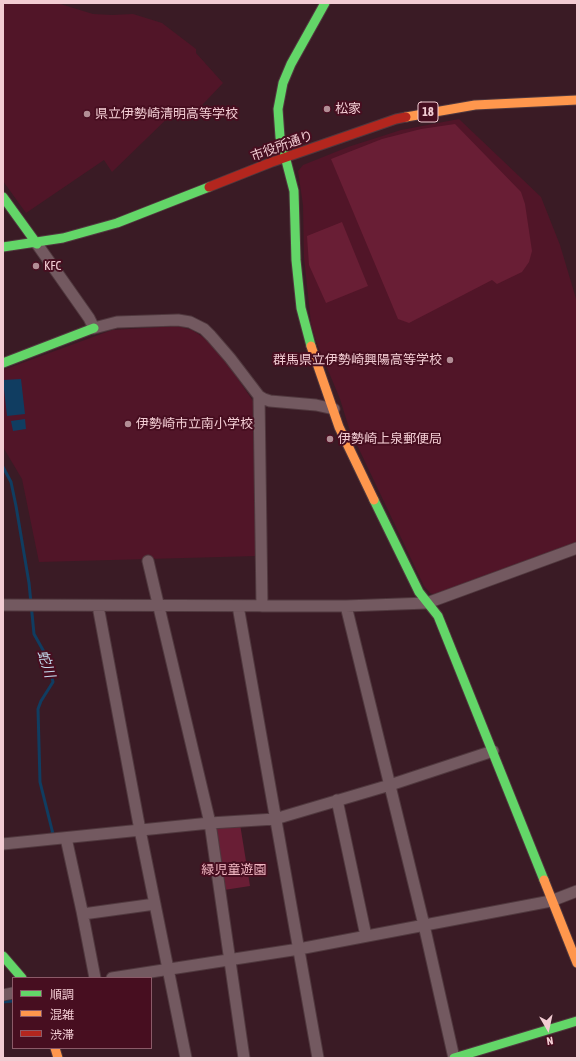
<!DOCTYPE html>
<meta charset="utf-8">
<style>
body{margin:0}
#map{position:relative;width:580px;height:1061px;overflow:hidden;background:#3a1b25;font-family:"Asap Condensed","Noto Sans JP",sans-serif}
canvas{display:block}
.frame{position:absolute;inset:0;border:4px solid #f2ccd3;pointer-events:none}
.legend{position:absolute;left:12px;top:977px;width:140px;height:72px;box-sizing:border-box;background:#470e20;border:1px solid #8b5a68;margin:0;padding:5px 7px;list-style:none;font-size:12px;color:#f2ccd3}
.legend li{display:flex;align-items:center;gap:8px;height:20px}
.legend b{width:20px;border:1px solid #8b5a68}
.north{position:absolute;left:528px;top:1009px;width:40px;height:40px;-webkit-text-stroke:3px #470e20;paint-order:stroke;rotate:171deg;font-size:11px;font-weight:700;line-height:16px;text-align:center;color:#f2ccd3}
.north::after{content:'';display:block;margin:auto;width:14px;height:18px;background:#f2ccd3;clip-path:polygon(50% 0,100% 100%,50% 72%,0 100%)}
</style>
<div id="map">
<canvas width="580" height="1061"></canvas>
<div class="frame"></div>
<ul class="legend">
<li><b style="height:5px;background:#63d668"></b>順調</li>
<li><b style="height:5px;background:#ff974d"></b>混雑</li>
<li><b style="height:5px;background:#b3261e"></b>渋滞</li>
</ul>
<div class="north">N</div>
</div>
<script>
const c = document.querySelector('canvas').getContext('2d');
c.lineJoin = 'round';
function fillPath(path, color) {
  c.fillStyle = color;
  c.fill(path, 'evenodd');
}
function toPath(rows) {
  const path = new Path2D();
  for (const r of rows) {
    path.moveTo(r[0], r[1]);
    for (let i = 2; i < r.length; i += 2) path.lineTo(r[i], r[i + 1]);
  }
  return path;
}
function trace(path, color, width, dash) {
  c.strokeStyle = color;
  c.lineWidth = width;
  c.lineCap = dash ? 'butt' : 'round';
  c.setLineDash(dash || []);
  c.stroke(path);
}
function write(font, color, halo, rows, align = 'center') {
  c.font = font + ' "Asap Condensed","Noto Sans JP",sans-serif';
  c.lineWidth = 4;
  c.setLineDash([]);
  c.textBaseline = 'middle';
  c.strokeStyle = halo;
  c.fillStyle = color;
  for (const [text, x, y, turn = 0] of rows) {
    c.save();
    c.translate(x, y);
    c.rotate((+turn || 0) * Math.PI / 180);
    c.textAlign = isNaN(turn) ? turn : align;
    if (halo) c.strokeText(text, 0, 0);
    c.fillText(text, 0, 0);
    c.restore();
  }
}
const built = toPath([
 [3,3,57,3,93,14,112,15,133,14,162,23,196,49,196,53,223,83,188,120,178,108,112,172,104,160,26,213,3,181],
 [459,119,541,197,560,245,577,302,577,544,436,595,430,593,424,586,349,428,340,399,316,341,311,323,304,258,303,205,298,171,303,165,348,147,401,130],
 [177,326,192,330,206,339,221,354,253,401,257,556,39,562,22,479,3,447,3,370,112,330]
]);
const green = toPath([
 [455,124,521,192,525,204,532,251,529,262,522,272,497,284,492,280,409,323,398,319,331,159,382,139,421,129],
 [342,222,368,286,326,303,309,265,307,236],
 [240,824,250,886,224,890,215,828]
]);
const water = toPath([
 [21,379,25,414,7,416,3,380],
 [25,419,26,429,13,431,11,421]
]);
const stream = toPath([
 [3,467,11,482,16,506,29,583,34,634,48,659,53,682,41,701,38,709,40,782,53,834,51,834],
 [3,1002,13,1001]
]);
const street = toPath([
 [37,244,89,318,94,328,117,322,178,320,190,322,204,329,211,336,230,358,259,396,264,399,270,401,316,405,334,409],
 [259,396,262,606],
 [148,561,210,823,244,1058],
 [3,605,346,606,427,603,577,548],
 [98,606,140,830,186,1058],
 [238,606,318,1058],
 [346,606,424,925,454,1058],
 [337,800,366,936],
 [66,838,82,911,95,978],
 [3,844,210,823,275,819,390,785,493,751],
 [83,914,155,904],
 [112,978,299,949,551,901,577,891],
 [3,995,13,993]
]);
const fast = toPath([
 [3,197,37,244],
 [3,247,63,238,117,223,209,187],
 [311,346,301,308,296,260,294,191,280,137,278,109,283,83,291,64,325,3],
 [3,363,94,328],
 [374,500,419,592,438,616,544,880],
 [3,956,22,978],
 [454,1058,577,1021]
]);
const slow = toPath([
 [406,117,475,105,577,100],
 [311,346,339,427,374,500],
 [544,880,577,963],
 [55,1048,58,1058]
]);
const jam = toPath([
 [209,187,272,162,396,119,406,117]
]);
const markers = [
 [327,109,4,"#b28e96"],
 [87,114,4,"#b28e96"],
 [36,266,4,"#b28e96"],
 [450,360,4,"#b28e96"],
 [128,424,4,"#b28e96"],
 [330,439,4,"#b28e96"]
];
const shields = [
 [428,112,20]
];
const shieldNames = [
 ["18",428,112]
];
const poiNames = [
 ["松家",335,109],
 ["県立伊勢崎清明高等学校",95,114],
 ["KFC",44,266],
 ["群馬県立伊勢崎興陽高等学校",442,360,"right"],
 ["伊勢崎市立南小学校",136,424],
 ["伊勢崎上泉郵便局",338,439]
];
const streetNames = [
 ["市役所通り",282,146,-20]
];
const parkNames = [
 ["緑児童遊園",234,870]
];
const waterNames = [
 ["蛇川",46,664,72]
];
fillPath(built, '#511528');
fillPath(green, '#691e35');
fillPath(water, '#103d61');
trace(stream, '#103d61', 3);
trace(street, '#50383e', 13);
trace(fast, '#50383e', 11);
trace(slow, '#50383e', 11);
trace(jam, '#50383e', 11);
trace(street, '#735960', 11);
trace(fast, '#63d668', 9);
trace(slow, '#ff974d', 9);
trace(jam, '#b3261e', 9);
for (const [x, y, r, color] of markers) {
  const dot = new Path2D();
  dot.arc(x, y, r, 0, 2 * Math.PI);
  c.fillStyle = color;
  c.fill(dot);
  trace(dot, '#470e20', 1.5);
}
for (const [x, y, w] of shields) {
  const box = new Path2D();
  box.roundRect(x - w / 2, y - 10, w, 20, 3);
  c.fillStyle = '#470e20';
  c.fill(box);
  trace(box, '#f2ccd3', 1);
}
write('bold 12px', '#f2ccd3', null, shieldNames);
write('13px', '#f2ccd3', '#470e20', poiNames, 'left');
write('13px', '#f2ccd3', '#470e20', streetNames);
write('13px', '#f2b8c3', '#470e20', parkNames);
write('italic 14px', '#c3d8eb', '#470e20', waterNames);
</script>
